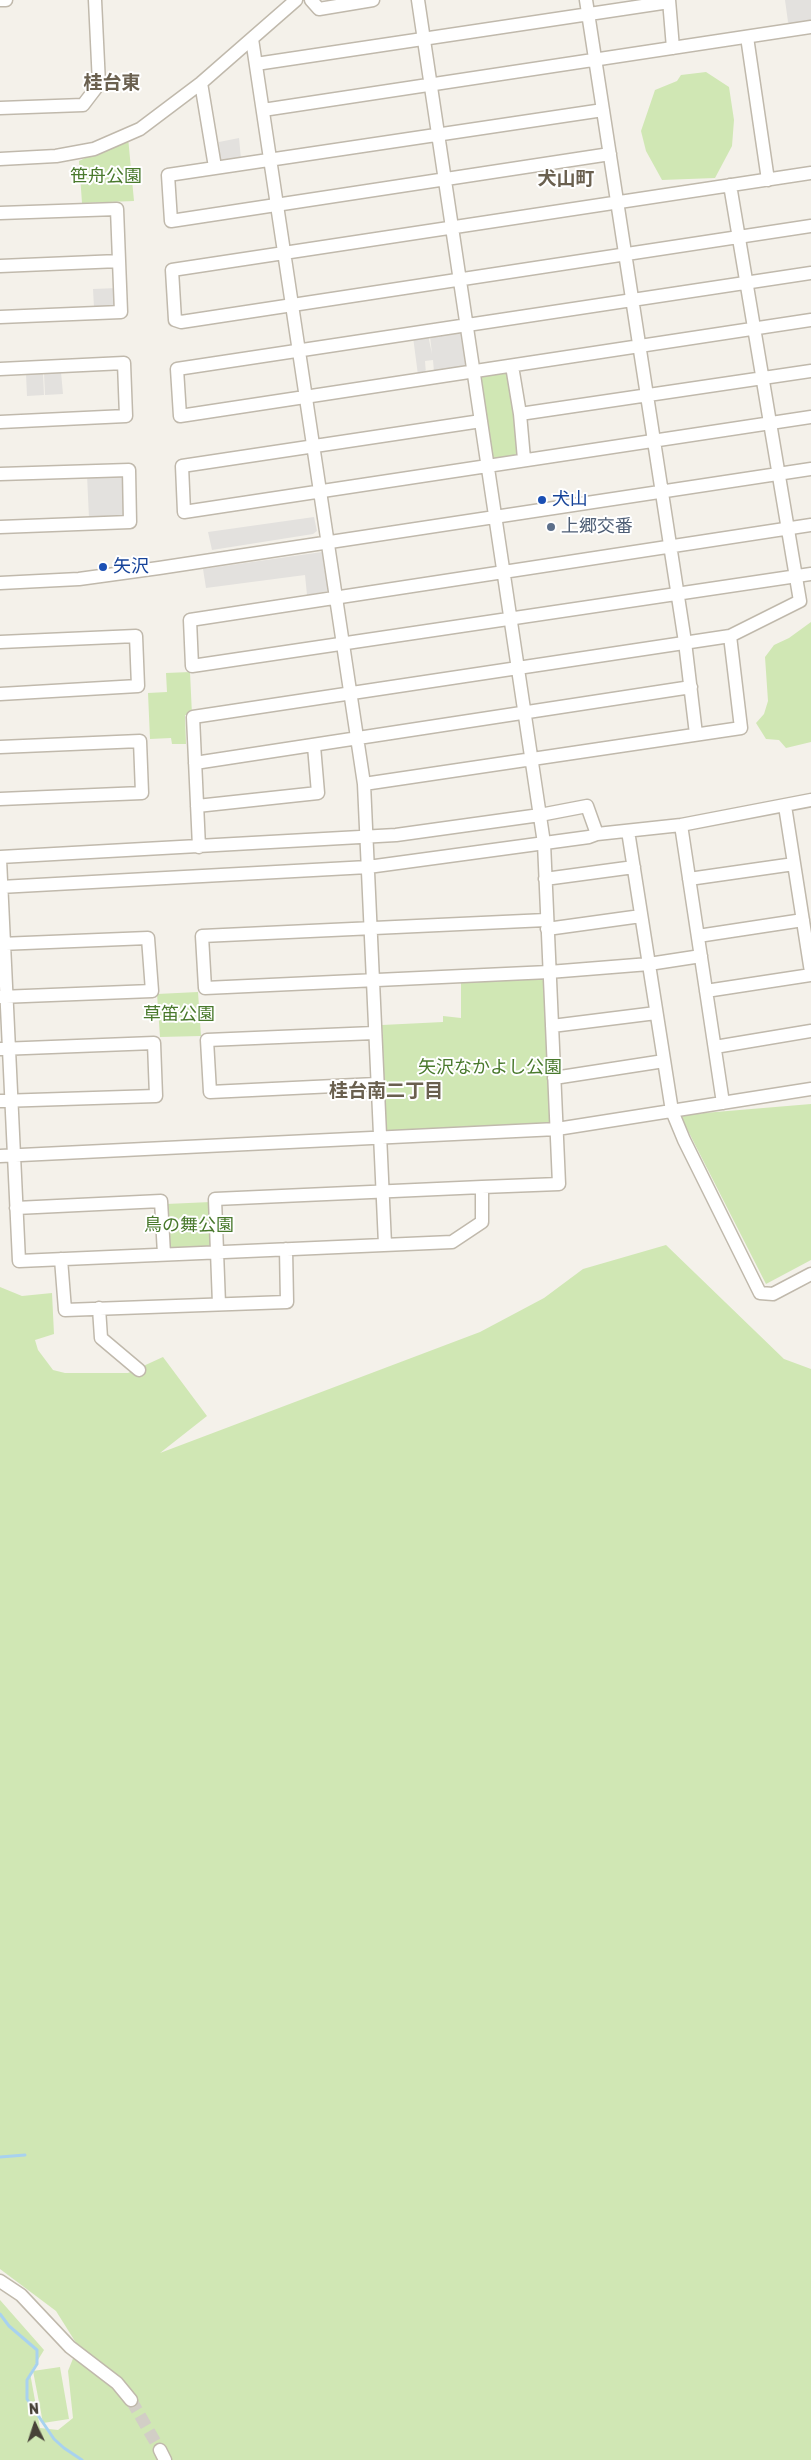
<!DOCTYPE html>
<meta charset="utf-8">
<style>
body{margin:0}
#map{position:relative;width:811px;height:2460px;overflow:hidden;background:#f4f1ea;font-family:Rubik,sans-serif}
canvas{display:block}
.north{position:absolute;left:10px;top:2400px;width:50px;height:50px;-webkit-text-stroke:4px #fff;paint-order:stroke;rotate:356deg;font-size:14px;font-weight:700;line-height:20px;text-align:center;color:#484238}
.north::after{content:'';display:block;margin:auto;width:18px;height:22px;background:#484238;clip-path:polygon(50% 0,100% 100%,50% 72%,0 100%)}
</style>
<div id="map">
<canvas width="811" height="2460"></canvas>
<div class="north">N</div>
</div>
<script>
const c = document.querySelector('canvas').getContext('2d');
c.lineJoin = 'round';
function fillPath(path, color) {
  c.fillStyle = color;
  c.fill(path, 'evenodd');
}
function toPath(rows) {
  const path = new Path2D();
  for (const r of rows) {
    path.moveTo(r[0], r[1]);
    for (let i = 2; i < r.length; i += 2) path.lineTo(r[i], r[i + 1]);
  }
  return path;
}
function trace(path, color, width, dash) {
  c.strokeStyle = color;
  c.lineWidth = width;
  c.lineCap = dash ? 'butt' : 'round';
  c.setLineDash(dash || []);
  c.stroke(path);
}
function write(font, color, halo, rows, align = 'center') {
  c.font = font + ' Rubik,"Noto Sans JP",sans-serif';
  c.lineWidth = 4;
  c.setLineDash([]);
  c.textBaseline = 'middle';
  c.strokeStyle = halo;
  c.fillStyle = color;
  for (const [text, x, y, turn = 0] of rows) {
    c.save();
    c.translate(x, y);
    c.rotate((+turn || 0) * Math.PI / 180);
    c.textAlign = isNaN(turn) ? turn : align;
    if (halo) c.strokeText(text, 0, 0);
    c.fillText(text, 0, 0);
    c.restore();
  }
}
const green = toPath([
 [706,72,729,87,734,120,732,146,715,178,662,180,646,151,641,131,655,90,677,81,681,75],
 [128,137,134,201,82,203,79,161],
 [510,370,519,455,496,459,492,457,478,374],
 [811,622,811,742,786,748,779,740,766,739,756,723,764,714,768,701,765,657,774,645,789,638],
 [190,672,192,715,185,715,186,744,172,744,171,738,150,739,148,693,167,692,166,673],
 [541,979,544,981,550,1123,386,1131,382,1025,443,1022,443,1016,461,1018,461,983],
 [198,992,201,1036,160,1037,157,994],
 [811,1104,811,1260,766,1284,680,1115],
 [211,1202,212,1248,169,1249,166,1204],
 [666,1245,784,1359,811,1369,811,2460,0,2460,0,2300,44,2350,30,2373,40,2428,58,2430,73,2418,68,2371,78,2346,56,2311,0,2269,0,1287,22,1296,52,1293,54,1334,35,1340,38,1350,53,1370,65,1373,128,1373,163,1357,207,1416,160,1453,480,1332,544,1298,583,1269],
 [60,2367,69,2419,43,2423,33,2371]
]);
const parking = toPath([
 [785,0,811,0,811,23,792,26,788,22],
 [239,138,241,159,223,161,220,159,219,142],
 [117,288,117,304,114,307,94,308,93,289],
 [461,330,467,366,434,372,433,360,425,361,426,374,418,375,413,337,428,335,432,354,430,336],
 [61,372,63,394,45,395,44,373],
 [43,373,44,395,27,396,26,374],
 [123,473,125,517,89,518,87,475],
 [314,517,317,531,313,534,212,550,208,532],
 [322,552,328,591,307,595,305,575,206,588,203,569]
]);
const stream = toPath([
 [0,2157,25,2155],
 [0,2314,9,2326,37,2350,37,2364,27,2380,27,2399,54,2439,64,2448,82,2460]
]);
const minorTunnel = toPath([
 [131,2400,160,2450]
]);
const minor = toPath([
 [0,0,6,0],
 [311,0,319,9,373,0],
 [586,0,685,642,696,734],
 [669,0,673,48],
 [747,37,768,180],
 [252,39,364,784,385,1244],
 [256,64,669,2],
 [201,83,215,167],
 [0,108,83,105,99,84,95,0],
 [263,110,811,27],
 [603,110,168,175,171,221,610,154],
 [0,159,56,156,94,149,140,129,201,83,296,0],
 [811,173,172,270,175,320,181,322,811,226],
 [0,213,117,209,121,312,0,317],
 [0,266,119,261],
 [811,273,177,369,180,416,811,320],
 [512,366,520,414,811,371],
 [0,369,124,363,126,416,0,422],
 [520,414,524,459],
 [481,421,182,466,184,512,811,417],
 [0,474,129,470,130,522,0,527],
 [811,525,190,620,192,666,811,574],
 [0,583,79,579,159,568,811,469],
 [0,642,136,636,138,686,0,694],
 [0,747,140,741,142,793,0,799],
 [195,763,691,687],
 [364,784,741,728,730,636,800,601,730,185],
 [197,806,318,793,314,746],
 [785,806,811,972],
 [681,825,723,1103],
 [628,831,672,1111,684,1140,760,1293,773,1294,811,1274],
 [199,847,193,717,730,636],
 [0,857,396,835,540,815,587,806,597,834],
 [0,859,19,1261,452,1242,482,1222,482,1187,559,1184,544,843,418,0],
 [545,879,634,867],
 [689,879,794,864],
 [0,887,368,867,589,837,597,834,681,825,811,800],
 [546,920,202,936,205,988,549,972,649,964,701,956],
 [547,929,641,916],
 [698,936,803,920],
 [0,944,148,938,152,991,0,997],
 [706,991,811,975],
 [552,1026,656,1013],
 [374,1033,207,1040,210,1092,376,1084],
 [715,1047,811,1031],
 [554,1078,664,1061],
 [0,1101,156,1096,154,1043,0,1049],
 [0,1156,557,1129,811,1089],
 [16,1208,161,1201,164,1254],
 [61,1259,65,1310,287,1302,286,1249],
 [219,1304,215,1199,482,1187],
 [99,1308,101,1338,139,1370],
 [0,2281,21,2295,70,2347,117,2383,131,2400],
 [160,2450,165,2460]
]);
const markers = [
 [542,500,5,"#1a4fb4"],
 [551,527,5,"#5c6f8a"],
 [103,567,5,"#1a4fb4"]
];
const parkNames = [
 ["笹舟公園",106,177],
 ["草笛公園",179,1015],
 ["矢沢なかよし公園",490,1068],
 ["鳥の舞公園",189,1226]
];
const transitNames = [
 ["犬山",552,500],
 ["矢沢",113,567]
];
const serviceNames = [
 ["上郷交番",561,527]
];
const neighbourhoodNames = [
 ["桂台東",112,84],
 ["犬山町",566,180],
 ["桂台南二丁目",386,1092]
];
fillPath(green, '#d0e7b4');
fillPath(parking, '#e3e1de');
trace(stream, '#a8d2ef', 3);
trace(minorTunnel, '#d2cec6', 12, [12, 6]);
trace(minor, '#c0b9ac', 15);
trace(minor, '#fff', 12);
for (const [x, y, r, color] of markers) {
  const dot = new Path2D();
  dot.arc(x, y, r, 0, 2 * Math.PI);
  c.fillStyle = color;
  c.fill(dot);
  trace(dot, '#fff', 2);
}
write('18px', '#49792c', '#fff', parkNames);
write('18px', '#164399', '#fff', transitNames, 'left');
write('18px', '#4e5e75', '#fff', serviceNames, 'left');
write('bold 19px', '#6a604f', '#fff', neighbourhoodNames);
</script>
